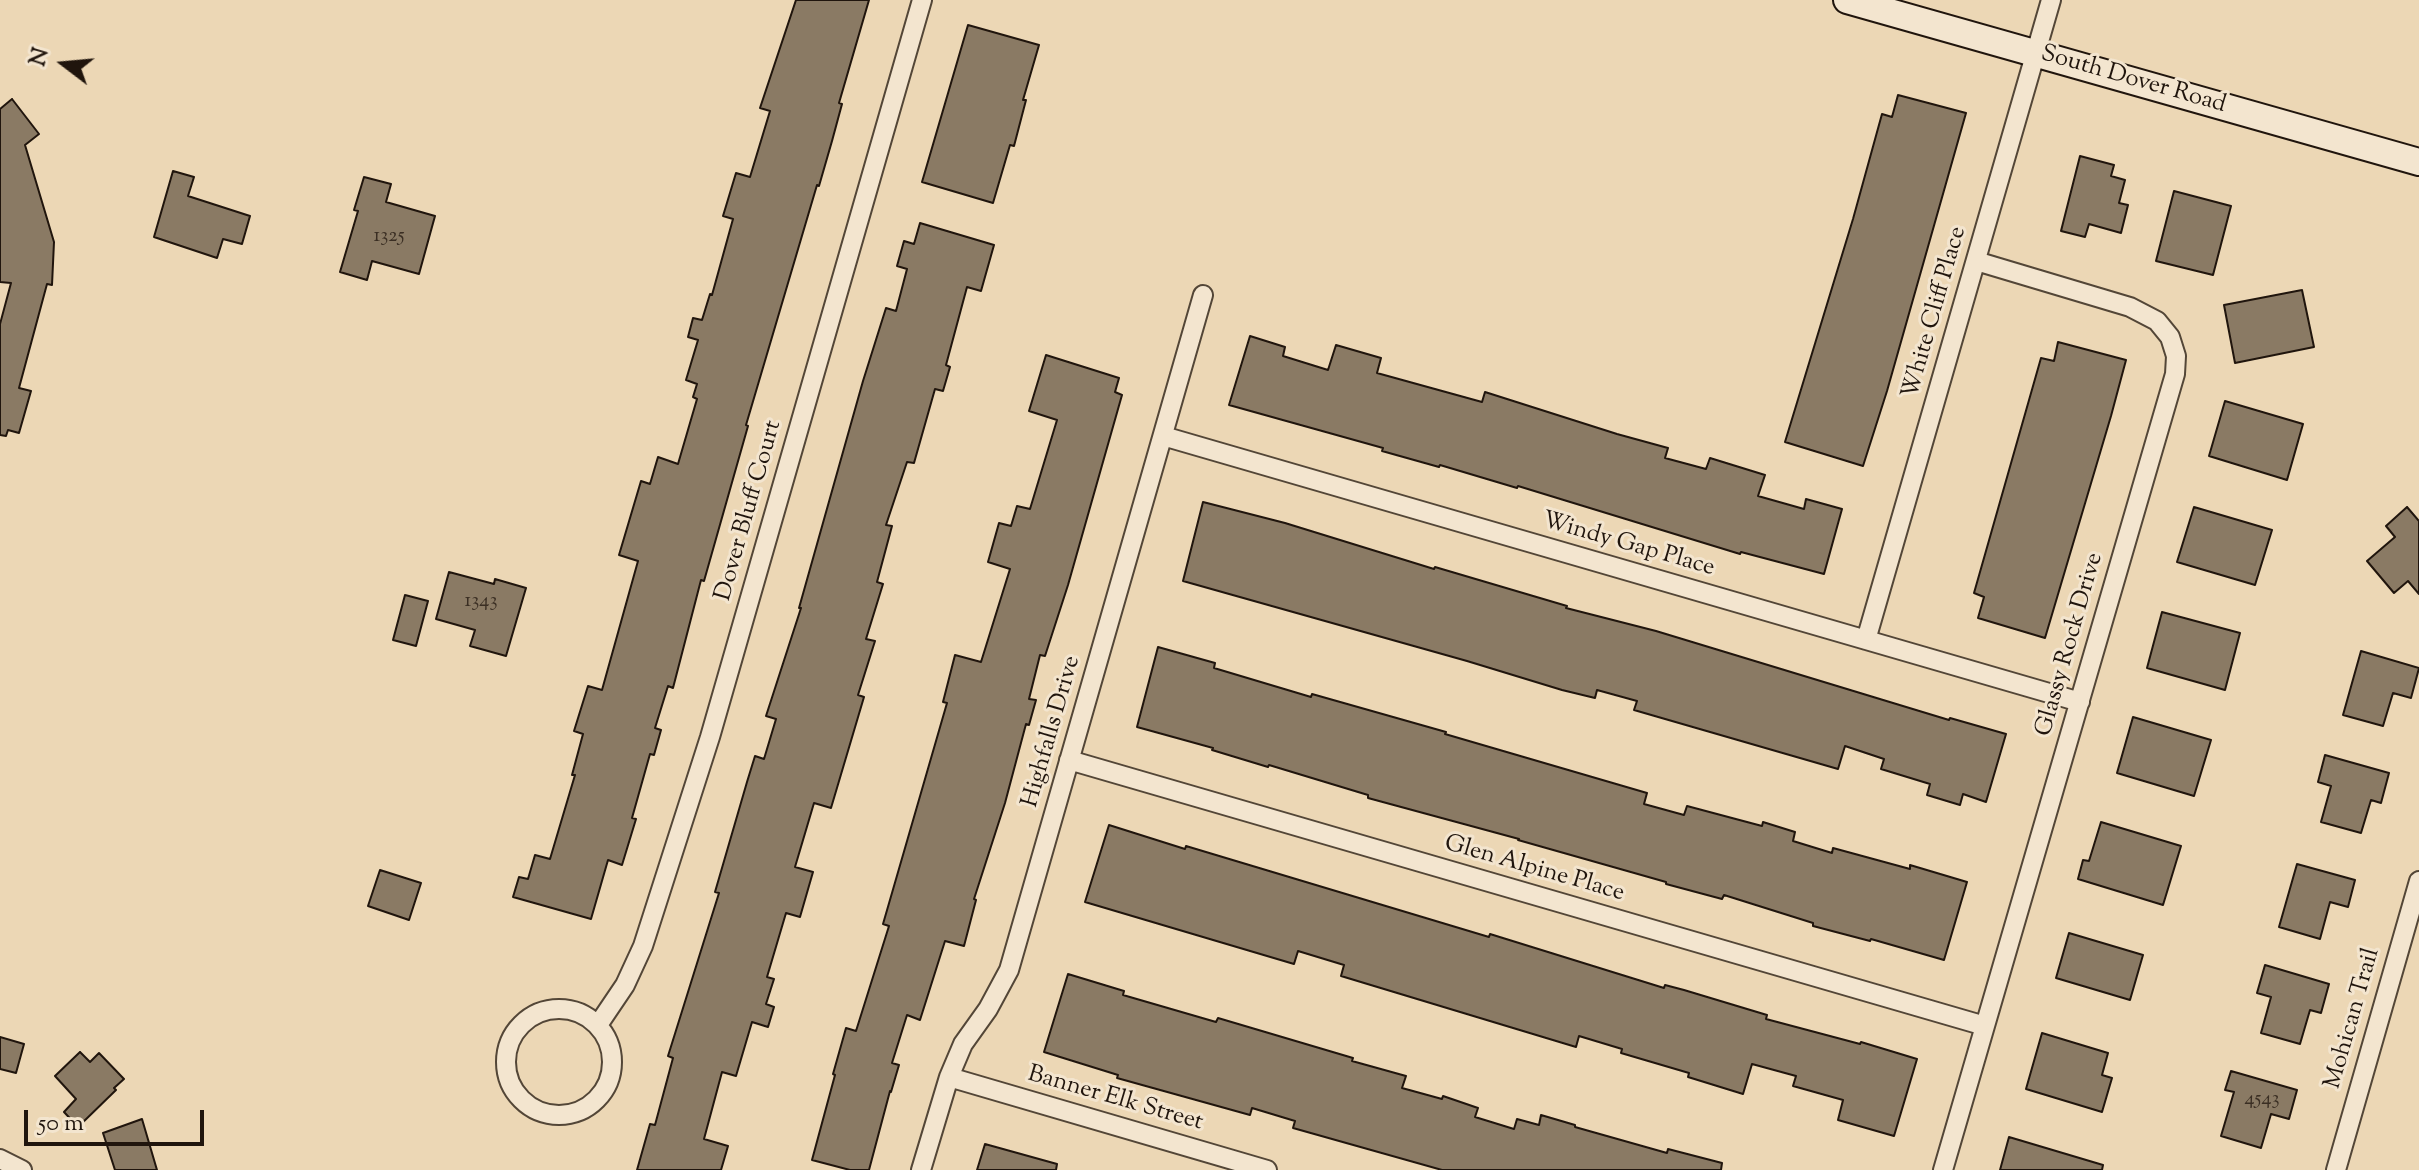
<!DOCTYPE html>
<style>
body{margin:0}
#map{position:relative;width:2419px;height:1170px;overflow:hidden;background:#ecd7b5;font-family:"Sorts Mill Goudy",serif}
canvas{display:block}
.north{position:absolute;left:24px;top:24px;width:80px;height:80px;-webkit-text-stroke:6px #f3e5cf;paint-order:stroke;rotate:286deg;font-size:22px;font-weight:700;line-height:32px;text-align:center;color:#20150d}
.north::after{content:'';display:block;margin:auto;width:28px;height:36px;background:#20150d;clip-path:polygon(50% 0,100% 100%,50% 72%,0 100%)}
.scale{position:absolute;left:24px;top:1110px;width:180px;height:36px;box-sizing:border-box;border:4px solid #20150d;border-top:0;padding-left:10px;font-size:24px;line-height:28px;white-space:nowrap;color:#20150d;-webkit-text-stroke:6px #f3e5cf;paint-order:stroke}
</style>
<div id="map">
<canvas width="2419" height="1170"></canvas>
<div class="north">N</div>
<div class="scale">50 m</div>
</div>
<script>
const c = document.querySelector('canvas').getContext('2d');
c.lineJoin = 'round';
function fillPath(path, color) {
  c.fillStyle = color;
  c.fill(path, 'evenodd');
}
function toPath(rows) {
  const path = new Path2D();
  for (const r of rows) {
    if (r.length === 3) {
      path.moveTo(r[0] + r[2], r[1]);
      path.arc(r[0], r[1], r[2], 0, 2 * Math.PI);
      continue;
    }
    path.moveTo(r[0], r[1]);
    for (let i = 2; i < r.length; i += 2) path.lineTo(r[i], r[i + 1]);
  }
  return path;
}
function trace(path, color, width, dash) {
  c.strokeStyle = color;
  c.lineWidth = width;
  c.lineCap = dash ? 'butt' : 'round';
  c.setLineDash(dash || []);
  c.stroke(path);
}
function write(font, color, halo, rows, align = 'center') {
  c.font = font + ' "Sorts Mill Goudy",serif';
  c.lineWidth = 6;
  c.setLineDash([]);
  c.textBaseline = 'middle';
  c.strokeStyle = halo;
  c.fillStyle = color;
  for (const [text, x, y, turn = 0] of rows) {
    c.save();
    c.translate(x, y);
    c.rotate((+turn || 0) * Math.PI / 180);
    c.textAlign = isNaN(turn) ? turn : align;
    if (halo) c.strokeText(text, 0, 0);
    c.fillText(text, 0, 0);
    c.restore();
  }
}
const building = toPath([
 [796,0,869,0,839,103,842,104,832,141,819,186,817,185,746,425,748,426,704,581,701,580,673,688,668,686,655,728,661,730,654,755,650,754,632,818,636,819,622,865,608,860,591,919,513,897,519,877,528,879,535,855,550,859,575,775,572,775,583,734,574,731,588,686,602,690,638,561,619,555,641,481,650,484,658,457,678,464,697,399,693,397,697,384,686,380,698,340,688,337,693,318,702,320,710,294,712,295,733,219,723,216,736,173,750,177,770,111,760,108,796,0],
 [968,25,1039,45,1023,100,1026,100,1014,146,1010,145,993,203,922,182,968,25],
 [1898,95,1966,113,1887,391,1863,466,1785,442,1853,219,1882,114,1892,117,1898,95],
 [12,99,39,134,25,145,54,242,52,285,47,284,19,388,31,391,19,433,8,430,6,436,0,435,0,324,11,283,0,282,0,109,12,99],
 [2080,156,2114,165,2111,176,2125,180,2119,203,2128,205,2121,233,2089,224,2085,237,2061,231,2080,156],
 [173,171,194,177,188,196,250,216,242,244,223,239,217,258,154,237,173,171],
 [364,177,391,184,386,202,435,216,419,274,372,261,367,280,340,272,358,211,354,210,364,177],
 [2174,191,2231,206,2213,275,2156,261,2174,191],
 [920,223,994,245,981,291,967,287,946,365,950,367,943,391,935,389,914,463,907,462,886,525,892,526,877,582,883,584,866,639,875,641,858,695,864,697,831,808,814,803,795,867,813,872,800,917,786,913,767,977,774,979,766,1004,774,1007,768,1027,752,1022,736,1076,722,1072,704,1139,728,1146,721,1170,637,1170,650,1124,655,1125,673,1058,668,1056,719,893,715,892,747,782,755,756,764,759,776,719,766,716,801,608,799,608,863,381,886,308,896,311,907,269,897,266,904,241,914,244,920,223],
 [2302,290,2314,347,2235,363,2224,305,2302,290],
 [1250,336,1285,347,1283,356,1328,370,1336,345,1381,358,1377,373,1482,402,1485,392,1617,434,1668,448,1665,458,1706,469,1710,458,1765,475,1758,496,1804,509,1806,499,1842,509,1824,574,1741,552,1740,554,1518,486,1517,488,1440,465,1439,467,1382,451,1383,448,1229,405,1250,336],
 [2058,342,2126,360,2111,416,2045,638,1978,618,1984,597,1974,593,2041,358,2054,361,2058,342],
 [1046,355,1119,378,1115,392,1122,395,1068,585,1045,656,1040,655,1029,699,1036,700,1029,725,1026,724,1005,803,974,899,976,900,964,946,945,941,920,1020,907,1015,892,1063,899,1065,891,1092,890,1091,869,1170,850,1170,812,1160,835,1075,833,1074,846,1028,856,1031,889,926,883,924,947,703,943,702,955,655,981,662,1010,569,988,562,999,523,1011,526,1017,506,1030,509,1057,420,1029,411,1046,355],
 [2225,401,2303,424,2287,480,2209,456,2225,401],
 [1203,502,1285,523,1434,569,1435,567,1567,606,1566,608,1656,631,1949,720,1950,718,2006,734,1986,802,1963,794,1960,805,1927,795,1930,784,1881,769,1884,759,1845,746,1838,769,1634,710,1637,701,1597,690,1595,698,1562,690,1467,661,1183,581,1203,502],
 [2194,507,2272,530,2255,585,2177,562,2194,507],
 [2407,507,2419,521,2419,594,2408,581,2394,593,2367,561,2395,537,2386,526,2407,507],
 [449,572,494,584,495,579,526,588,506,656,470,646,475,630,436,619,449,572],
 [405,595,428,601,416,646,393,640,405,595],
 [2162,612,2240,633,2225,690,2147,668,2162,612],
 [1158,647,1215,663,1214,668,1311,697,1312,694,1446,732,1445,734,1647,793,1644,804,1684,815,1687,806,1762,826,1763,822,1795,832,1793,841,1832,853,1833,848,1910,869,1910,865,1967,882,1944,960,1871,939,1870,941,1813,926,1813,923,1724,895,1722,899,1666,884,1666,882,1518,840,1519,839,1368,798,1368,795,1269,765,1268,767,1212,750,1213,748,1137,727,1158,647],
 [2361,651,2419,668,2411,698,2393,693,2383,726,2343,715,2361,651],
 [2133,717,2211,740,2194,796,2117,773,2133,717],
 [2325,755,2389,773,2381,803,2371,800,2361,833,2321,822,2331,786,2318,782,2325,755],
 [2101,822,2181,846,2163,905,2078,879,2083,860,2089,861,2101,822],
 [1109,825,1185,849,1186,846,1489,937,1490,934,1664,988,1665,985,1684,990,1767,1015,1766,1019,1860,1044,1861,1042,1917,1059,1894,1136,1838,1120,1843,1100,1793,1086,1796,1076,1752,1064,1743,1094,1688,1077,1689,1073,1621,1053,1622,1049,1579,1036,1576,1047,1341,976,1344,965,1298,951,1294,964,1085,902,1109,825],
 [2297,864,2355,880,2348,907,2330,902,2320,939,2279,927,2297,864],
 [380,870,421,883,409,920,368,906,380,870],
 [2069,933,2143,955,2130,1000,2056,978,2069,933],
 [2265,965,2329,984,2321,1013,2310,1010,2300,1044,2261,1033,2271,997,2257,993,2265,965],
 [1068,974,1124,991,1123,995,1216,1022,1218,1018,1353,1058,1352,1061,1406,1076,1402,1088,1442,1099,1443,1096,1478,1108,1475,1117,1514,1129,1517,1119,1539,1125,1541,1115,1575,1125,1575,1127,1667,1153,1668,1149,1722,1163,1721,1170,1442,1170,1293,1128,1295,1121,1252,1108,1250,1115,1117,1078,1118,1075,1044,1052,1068,974],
 [2042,1033,2108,1053,2102,1075,2112,1078,2102,1112,2026,1089,2042,1033],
 [0,1037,24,1044,16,1073,0,1069,0,1037],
 [80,1052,90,1062,99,1053,124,1079,114,1088,116,1090,78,1127,64,1112,76,1099,55,1076,80,1052],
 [2231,1071,2297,1090,2289,1119,2271,1114,2261,1148,2221,1136,2234,1092,2225,1090,2231,1071],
 [142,1119,157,1170,115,1170,103,1133,142,1119],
 [2009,1137,2103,1165,2102,1170,2000,1170,2009,1137],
 [985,1144,1057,1164,1056,1170,977,1170,985,1144]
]);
const street = toPath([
 [1163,436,2080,702],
 [1866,640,2051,0],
 [1069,760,1985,1026],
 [559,1062,53],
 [598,1025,625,985,643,946,710,737,922,0],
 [949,1077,1267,1170],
 [0,1159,22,1170],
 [921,1170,949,1077,963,1044,988,1009,1009,970,1203,295],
 [1943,1170,2175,374,2176,356,2170,337,2157,321,2130,307,1976,261],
 [2336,1170,2419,881]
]);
const secondary = toPath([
 [1847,0,2419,162]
]);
const numberNames = [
 ["1325",389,238],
 ["1343",481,603],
 ["4543",2262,1101]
];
const streetNames = [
 ["South Dover Road",2133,81,16],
 ["White Cliff Place",1936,313,-74],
 ["Dover Bluff Court",750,511,-74],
 ["Windy Gap Place",1628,546,16],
 ["Glassy Rock Drive",2071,645,-74],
 ["Highfalls Drive",1053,732,-74],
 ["Glen Alpine Place",1534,870,16],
 ["Mohican Trail",2354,1019,-74],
 ["Banner Elk Street",1115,1100,16]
];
fillPath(building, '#8a7a64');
trace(building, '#20150d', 2);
trace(street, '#534637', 22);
trace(secondary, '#20150d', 30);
trace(street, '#f3e5cf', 18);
trace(secondary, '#f3e5cf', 26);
write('20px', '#3a2e23', null, numberNames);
write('24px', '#20150d', '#f3e5cf', streetNames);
</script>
